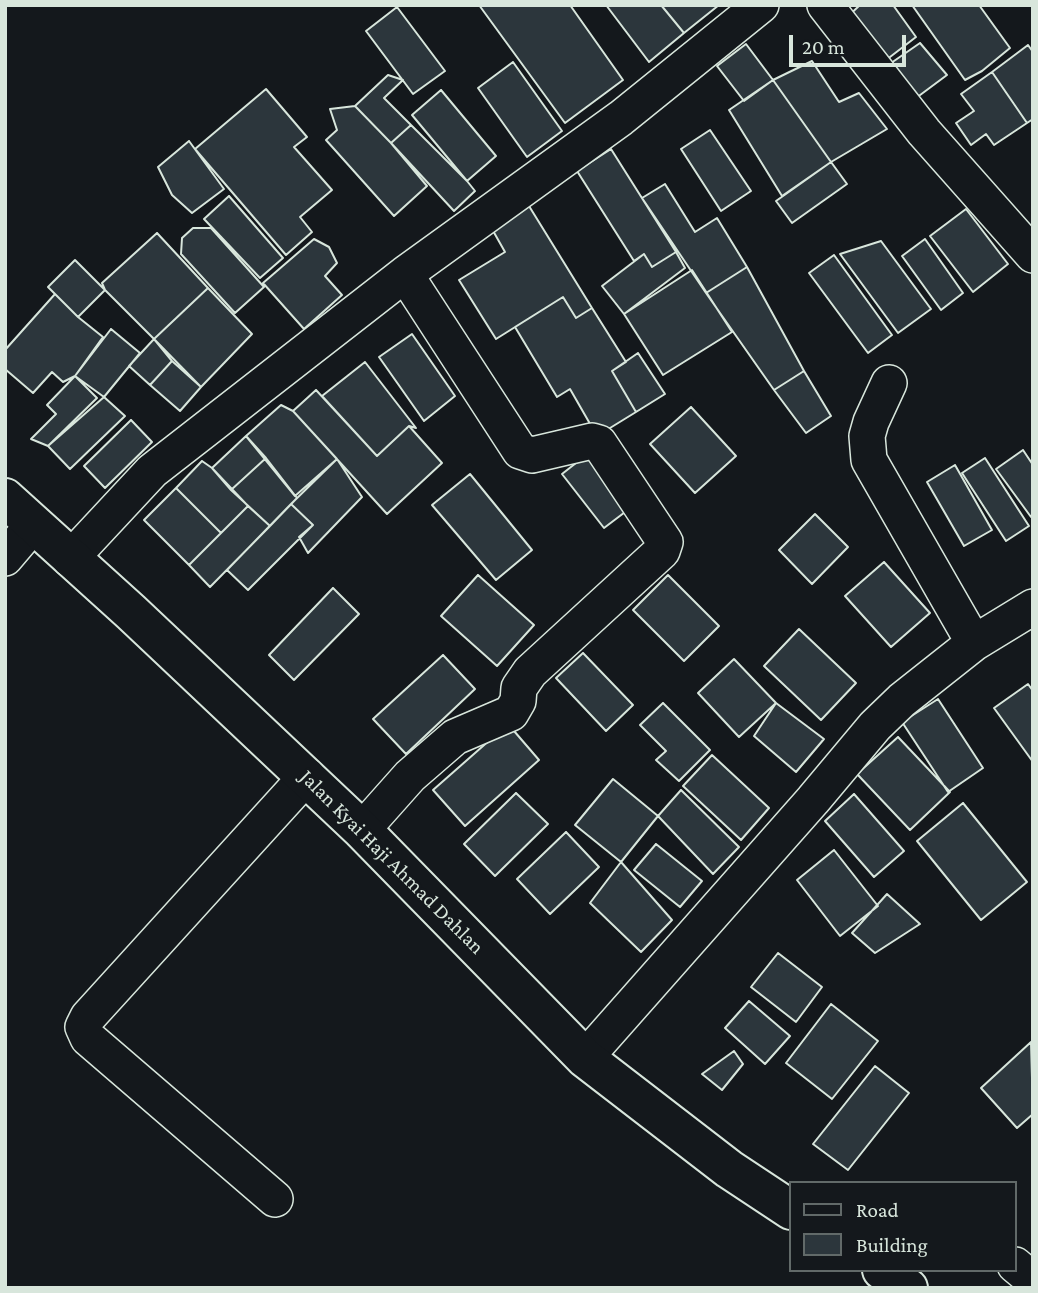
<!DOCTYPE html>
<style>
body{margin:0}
#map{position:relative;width:1038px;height:1293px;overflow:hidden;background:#14181c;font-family:"Crimson Pro",serif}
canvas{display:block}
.frame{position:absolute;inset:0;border:7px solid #d8e6dc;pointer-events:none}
.legend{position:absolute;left:789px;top:1181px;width:228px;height:91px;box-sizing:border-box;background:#14181c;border:2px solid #626a69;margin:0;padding:9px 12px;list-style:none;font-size:21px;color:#d8e6dc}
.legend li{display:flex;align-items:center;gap:14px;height:35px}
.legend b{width:35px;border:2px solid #626a69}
.scale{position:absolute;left:789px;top:35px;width:117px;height:32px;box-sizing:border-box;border:4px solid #d8e6dc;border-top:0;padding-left:9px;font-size:21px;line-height:24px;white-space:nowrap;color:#d8e6dc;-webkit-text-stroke:5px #14181c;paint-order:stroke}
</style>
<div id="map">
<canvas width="1038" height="1293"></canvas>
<div class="frame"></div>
<ul class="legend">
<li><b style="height:9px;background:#14181c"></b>Road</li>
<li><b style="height:19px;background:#2c363c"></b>Building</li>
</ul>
<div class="scale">20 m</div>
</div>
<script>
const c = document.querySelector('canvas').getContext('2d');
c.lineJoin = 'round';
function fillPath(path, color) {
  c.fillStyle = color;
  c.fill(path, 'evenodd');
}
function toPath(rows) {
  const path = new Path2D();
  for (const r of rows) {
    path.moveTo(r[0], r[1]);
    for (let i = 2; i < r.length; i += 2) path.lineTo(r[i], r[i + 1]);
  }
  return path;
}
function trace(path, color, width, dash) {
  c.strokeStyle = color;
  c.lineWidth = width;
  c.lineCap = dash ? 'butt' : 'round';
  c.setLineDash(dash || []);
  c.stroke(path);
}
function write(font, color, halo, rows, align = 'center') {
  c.font = font + ' "Crimson Pro",serif';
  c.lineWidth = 5;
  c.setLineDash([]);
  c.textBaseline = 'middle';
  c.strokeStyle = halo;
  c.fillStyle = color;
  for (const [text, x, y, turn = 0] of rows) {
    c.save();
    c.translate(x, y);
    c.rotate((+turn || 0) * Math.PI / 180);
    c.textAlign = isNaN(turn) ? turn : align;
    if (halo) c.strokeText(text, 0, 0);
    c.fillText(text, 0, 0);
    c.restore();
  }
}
const building = toPath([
 [479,5,570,5,623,80,565,123,479,5],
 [606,5,661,5,684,33,649,62,606,5],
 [661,5,719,5,684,33,661,5],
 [860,5,893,5,916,37,877,67,844,20,860,5],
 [912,5,979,5,1010,48,982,71,965,80,912,5],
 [397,7,445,71,413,94,366,31,397,7],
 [920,43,947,75,908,104,881,70,920,43],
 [746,44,773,80,744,101,717,66,746,44],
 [1028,45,1033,52,1033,119,1027,123,992,72,1028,45],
 [812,61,839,102,859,93,887,129,831,162,773,80,812,61],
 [513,62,562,131,527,157,478,88,513,62],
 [992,72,1027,123,994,145,986,134,971,145,956,123,974,111,961,94,992,72],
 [388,75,403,80,384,98,411,125,391,143,355,106,388,75],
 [773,80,831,162,782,196,729,110,773,80],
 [266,89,307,137,294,147,332,190,300,217,312,232,286,255,195,149,266,89],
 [441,90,496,156,467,181,412,115,441,90],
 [355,106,391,143,427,186,394,216,326,140,337,130,330,109,355,106],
 [411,125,467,181,475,191,454,211,391,143,411,125],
 [710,130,751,191,721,211,681,149,710,130],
 [189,141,224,189,192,213,172,195,158,167,189,141],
 [611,149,676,252,652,267,644,254,634,261,577,171,611,149],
 [831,162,847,184,792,223,776,201,831,162],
 [665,184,695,232,717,218,747,267,706,293,642,198,665,184],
 [229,196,283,258,260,278,204,219,229,196],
 [529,206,592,308,576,318,563,297,496,339,459,280,505,252,492,229,529,206],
 [966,209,1008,264,973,292,930,236,966,209],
 [193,228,211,228,264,287,235,313,181,254,182,238,193,228],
 [157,233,208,288,154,339,105,290,102,283,157,233],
 [314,239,329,247,337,263,325,276,342,295,304,329,263,283,314,239],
 [925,239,963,293,941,310,902,256,925,239],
 [881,241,931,309,898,333,840,254,881,241],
 [676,252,685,268,624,314,602,286,644,254,652,267,676,252],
 [834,255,892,335,868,353,809,273,834,255],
 [75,260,105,290,78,317,48,287,75,260],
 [747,267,804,371,774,390,706,293,747,267],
 [692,270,732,332,663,375,624,314,692,270],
 [208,288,252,334,201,387,154,339,208,288],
 [55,294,78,317,103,337,75,376,63,382,52,372,33,393,5,369,5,350,55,294],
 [563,297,576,318,592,308,626,362,612,371,636,412,597,436,570,389,557,397,515,327,563,297],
 [111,329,140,353,104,397,75,376,111,329],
 [412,334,455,396,424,421,379,357,412,334],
 [154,339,172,361,150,385,129,366,154,339],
 [638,353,665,394,636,412,612,371,638,353],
 [172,361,201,387,180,411,150,385,172,361],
 [365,362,416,428,409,426,377,456,322,396,365,362],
 [804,371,831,416,806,433,774,390,804,371],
 [75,376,97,398,48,446,31,439,56,414,47,405,75,376],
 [316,390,377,456,409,426,442,463,387,514,293,411,316,390],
 [104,397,125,416,70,469,48,446,104,397],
 [281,405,293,411,337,459,295,496,246,436,281,405],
 [691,407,736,456,695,493,650,444,691,407],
 [131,420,152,442,105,488,84,466,131,420],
 [246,436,266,458,231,490,212,468,246,436],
 [1023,450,1033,465,1033,516,1031,517,996,469,1023,450],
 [590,452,633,506,604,528,562,474,590,452],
 [266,458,297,498,270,526,231,490,266,458],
 [985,458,1029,526,1006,541,962,473,985,458],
 [337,459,362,497,308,553,299,537,313,525,291,504,337,459],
 [202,461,212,468,248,506,221,533,176,488,202,461],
 [955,465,992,530,964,546,927,482,955,465],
 [470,474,532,550,496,580,432,505,470,474],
 [176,488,221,533,189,565,144,520,176,488],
 [291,504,313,525,248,590,227,570,291,504],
 [248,506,270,526,210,587,189,565,248,506],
 [815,514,848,547,812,584,779,550,815,514],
 [884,562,930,613,891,647,845,596,884,562],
 [478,575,534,625,497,666,441,616,478,575],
 [668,575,719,626,684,661,633,610,668,575],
 [333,588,359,614,294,680,269,655,333,588],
 [799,629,856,683,821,720,764,666,799,629],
 [583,653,633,705,606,731,556,678,583,653],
 [443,655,475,689,406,754,373,719,443,655],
 [734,659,776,703,739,737,698,693,734,659],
 [1028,684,1033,691,1033,762,994,708,1028,684],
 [938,699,983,768,948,792,902,722,938,699],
 [663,703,710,750,679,781,656,760,666,751,640,725,663,703],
 [776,703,824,739,796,772,754,736,776,703],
 [508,724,539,760,465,826,433,790,508,724],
 [898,737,950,792,910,830,857,774,898,737],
 [712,755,769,808,741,840,683,786,712,755],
 [613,779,658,816,621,862,575,825,613,779],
 [681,790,739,847,713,874,658,816,681,790],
 [516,793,548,824,495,876,464,844,516,793],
 [854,794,904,851,874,877,825,821,854,794],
 [963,803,1027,882,981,920,917,841,963,803],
 [566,832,599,867,550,914,517,879,566,832],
 [656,844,702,881,680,907,634,870,656,844],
 [834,850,878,906,840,936,797,880,834,850],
 [621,862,672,920,641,952,590,903,621,862],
 [887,894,920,924,875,953,852,933,887,894],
 [778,953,822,987,796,1022,751,987,778,953],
 [749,1001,790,1036,765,1064,725,1028,749,1001],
 [831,1004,878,1041,832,1099,786,1063,831,1004],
 [1031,1042,1033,1114,1017,1128,981,1088,1031,1042],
 [734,1051,743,1064,722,1090,702,1074,734,1051],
 [875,1066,909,1093,848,1170,813,1144,875,1066]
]);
const minor = toPath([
 [825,5,924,132,1033,255],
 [889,383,871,422,867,436,869,460,974,643],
 [5,558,33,525],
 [70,559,152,471,405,274,621,118,761,5],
 [362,830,410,776,455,737,511,713,518,701,519,688,530,672,662,551,665,542,599,443,592,441,532,455,520,451,405,274],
 [585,1058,813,800,875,726,902,700,974,643,1033,607],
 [275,1199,88,1038,83,1027,88,1017,307,776],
 [1015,1265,1033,1280]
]);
const tertiary = toPath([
 [5,498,131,612,362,830,585,1058,729,1169,791,1210],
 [882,1270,908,1288]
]);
const streetNames = [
 ["Jalan Kyai Haji Ahmad Dahlan",392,862,45]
];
fillPath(building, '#2c363c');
trace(building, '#d8e6dc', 2);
trace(minor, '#d8e6dc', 38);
trace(tertiary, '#d8e6dc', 42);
trace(minor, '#14181c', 35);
trace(tertiary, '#14181c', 38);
write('21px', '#d8e6dc', '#14181c', streetNames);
</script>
